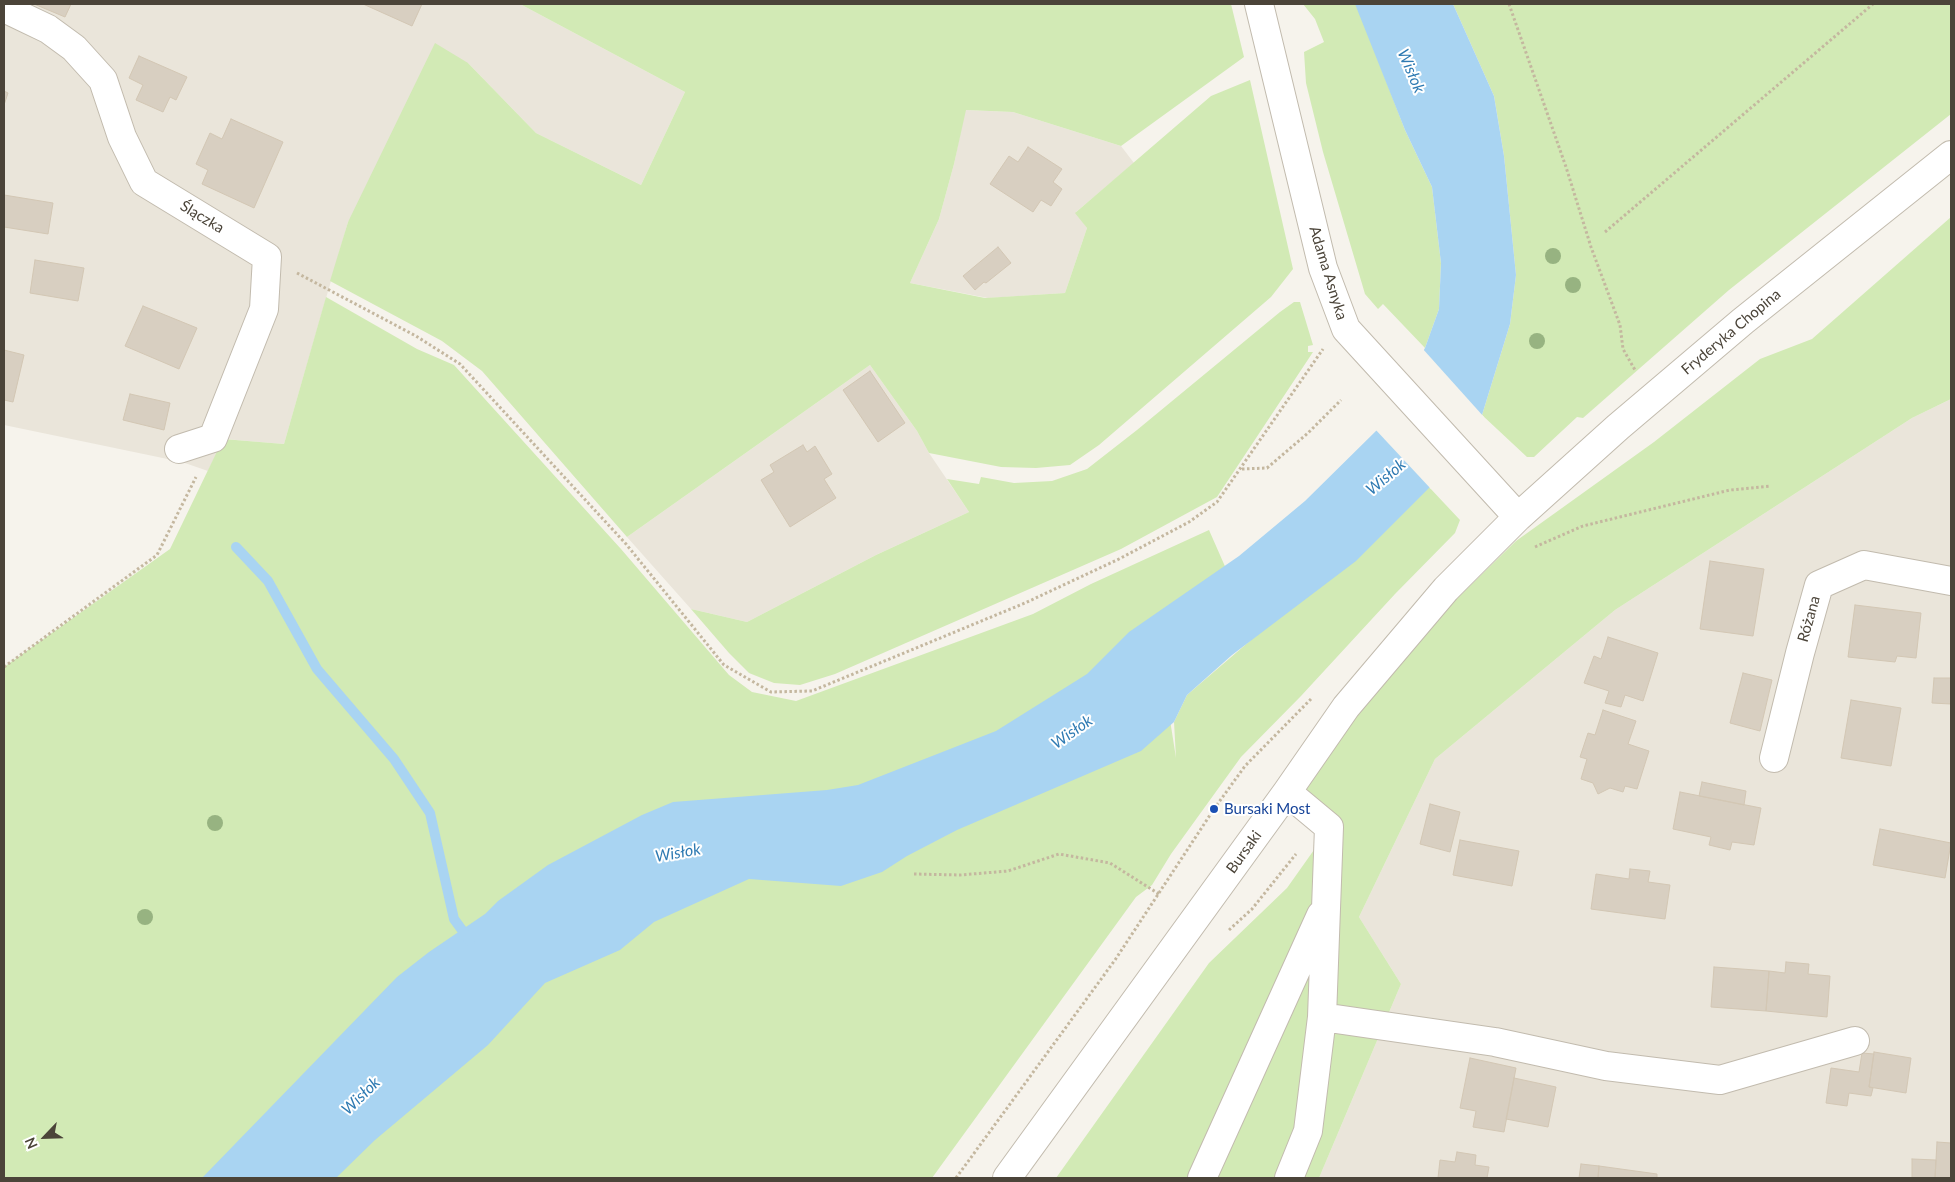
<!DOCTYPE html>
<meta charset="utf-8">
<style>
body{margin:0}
#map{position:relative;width:1955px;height:1182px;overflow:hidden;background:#f6f3ec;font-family:Lato,sans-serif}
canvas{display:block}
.frame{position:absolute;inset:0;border:5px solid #4b4439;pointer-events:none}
.north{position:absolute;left:20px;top:1112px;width:50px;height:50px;-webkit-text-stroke:4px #fff;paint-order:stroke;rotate:246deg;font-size:14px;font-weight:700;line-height:20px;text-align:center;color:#4b4439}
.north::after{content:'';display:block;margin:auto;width:18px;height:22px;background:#4b4439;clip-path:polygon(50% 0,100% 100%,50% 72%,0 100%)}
</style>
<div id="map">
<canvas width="1955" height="1182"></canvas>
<div class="frame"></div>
<div class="north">N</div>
</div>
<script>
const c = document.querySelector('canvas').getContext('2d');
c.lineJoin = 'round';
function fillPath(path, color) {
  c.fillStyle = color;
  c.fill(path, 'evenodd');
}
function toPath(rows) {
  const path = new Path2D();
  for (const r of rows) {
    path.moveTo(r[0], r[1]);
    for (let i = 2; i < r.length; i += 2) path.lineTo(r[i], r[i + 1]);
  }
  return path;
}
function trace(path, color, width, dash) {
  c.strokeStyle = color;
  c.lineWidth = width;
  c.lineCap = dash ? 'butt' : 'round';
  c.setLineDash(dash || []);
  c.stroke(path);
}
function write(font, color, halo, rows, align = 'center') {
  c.font = font + ' Lato,sans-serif';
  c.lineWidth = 4;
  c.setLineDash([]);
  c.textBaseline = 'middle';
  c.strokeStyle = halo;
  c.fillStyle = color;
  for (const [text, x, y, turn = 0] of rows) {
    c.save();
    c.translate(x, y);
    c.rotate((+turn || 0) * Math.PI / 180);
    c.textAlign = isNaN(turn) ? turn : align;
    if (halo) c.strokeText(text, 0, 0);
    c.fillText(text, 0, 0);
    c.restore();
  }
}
const residential = toPath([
 [4,4,520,4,685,92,641,185,536,133,468,63,348,222,284,444,224,439,208,471,182,462,4,425],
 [965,110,1013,112,1121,146,1134,163,1076,212,1087,228,1065,293,988,298,910,283,939,219,954,164],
 [870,365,917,431,929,453,969,512,876,555,747,622,691,609,627,537],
 [1951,399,1951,1178,1319,1178,1401,984,1359,917,1435,759,1615,610,1912,418]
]);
const green = toPath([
 [520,4,1231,4,1244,57,1121,146,1013,112,966,110,954,164,939,219,910,283,985,298,1065,293,1087,228,1075,213,1211,96,1250,80,1293,269,1271,297,1099,445,1070,465,1036,468,1001,467,929,453,917,431,870,365,627,537,482,371,442,341,330,281,348,222,435,43,468,63,536,133,641,185,685,92],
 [1303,4,1355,4,1358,8,1405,130,1432,187,1441,263,1439,309,1425,348,1383,304,1378,309,1365,294,1323,152,1306,83,1304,52,1324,42,1315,19],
 [1453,4,1951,4,1951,114,1729,290,1583,418,1577,417,1534,457,1527,457,1482,415,1510,324,1516,275,1504,156,1494,96],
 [1951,217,1951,399,1912,418,1615,610,1435,759,1359,917,1401,984,1319,1178,1056,1178,1209,963,1287,888,1321,840,1287,792,1346,707,1516,541,1654,442,1760,359,1812,339],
 [326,297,417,349,454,365,621,549,729,675,752,692,796,701,1033,614,1091,584,1209,530,1231,580,1157,637,1176,758,1174,722,1187,695,1429,487,1460,520,1455,533,1395,594,1301,696,1241,757,1171,854,1152,885,1136,897,932,1178,4,1178,4,667,170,549,223,439,284,444],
 [1294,302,1300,302,1313,345,1308,346,1308,352,1313,352,1217,497,1121,549,835,674,800,685,774,683,749,673,729,653,691,609,747,622,876,555,969,512,947,479,979,484,981,477,1014,483,1052,481,1087,469,1137,430,1280,312]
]);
const water = toPath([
 [1355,4,1453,4,1494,96,1504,156,1516,275,1510,324,1482,415,1432,485,1356,561,1232,655,1187,695,1174,722,1141,751,957,830,907,856,882,872,841,886,749,879,654,922,620,950,545,983,488,1045,375,1140,336,1178,202,1178,397,977,429,952,485,914,498,901,548,865,642,815,673,802,827,790,858,785,996,731,1087,674,1129,632,1239,556,1305,501,1379,428,1425,348,1439,309,1441,263,1432,187,1405,130]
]);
const pier = toPath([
 [1422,348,1484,417,1431,489,1374,428]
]);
const stream = toPath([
 [236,547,268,581,317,669,394,759,430,813,454,919,470,941]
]);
const building = toPath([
 [34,4,71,4,65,17,34,4],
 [363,4,422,4,412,26,363,4],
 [139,56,187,77,176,100,170,97,163,112,136,100,143,85,129,78,139,56],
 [4,91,8,93,4,105,4,91],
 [231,119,283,142,254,208,202,184,208,170,196,164,210,133,222,139,231,119],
 [1028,147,1062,169,1053,182,1062,189,1051,206,1041,200,1033,212,990,184,1009,156,1018,162,1028,147],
 [4,195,53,203,48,234,4,227,4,195],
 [998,247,1011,263,986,283,984,282,975,290,963,276,998,247],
 [35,260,84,268,78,301,30,293,35,260],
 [143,306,197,328,179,369,125,346,143,306],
 [4,350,24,355,13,402,4,400,4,350],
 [870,371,905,423,878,442,843,390,870,371],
 [130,394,170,403,164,430,123,420,130,394],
 [803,445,807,452,815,446,832,474,824,479,836,498,790,527,761,480,774,472,770,465,803,445],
 [1710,561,1764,569,1753,636,1700,629,1710,561],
 [1855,605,1921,613,1916,658,1897,656,1895,662,1848,657,1855,605],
 [1608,637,1658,653,1643,701,1625,695,1621,707,1605,703,1609,691,1584,683,1594,656,1601,659,1608,637],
 [1743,673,1772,680,1760,731,1730,723,1743,673],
 [1934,678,1951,678,1951,704,1932,703,1934,678],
 [1851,700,1901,708,1891,766,1841,758,1851,700],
 [1603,710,1636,721,1628,744,1649,751,1637,789,1625,786,1623,792,1610,788,1598,794,1593,783,1581,779,1587,759,1580,757,1588,733,1595,735,1603,710],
 [1702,782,1746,791,1744,805,1699,796,1702,782],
 [1680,792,1761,808,1754,845,1732,842,1730,850,1709,845,1711,837,1673,829,1680,792],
 [1430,804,1460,812,1450,852,1420,844,1430,804],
 [1880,829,1951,843,1945,878,1873,865,1880,829],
 [1460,840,1519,851,1512,886,1453,875,1460,840],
 [1630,869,1650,871,1648,882,1670,885,1665,919,1591,909,1596,874,1629,879,1630,869],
 [1786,962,1809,964,1808,974,1830,976,1827,1017,1766,1011,1769,971,1785,973,1786,962],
 [1714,967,1769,971,1766,1011,1711,1007,1714,967],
 [1874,1052,1911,1058,1906,1093,1869,1087,1874,1052],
 [1862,1053,1874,1054,1869,1087,1873,1088,1871,1096,1849,1093,1847,1106,1826,1103,1831,1068,1859,1072,1862,1053],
 [1470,1058,1516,1068,1504,1132,1473,1127,1476,1111,1460,1108,1470,1058],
 [1514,1078,1556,1087,1548,1127,1506,1119,1514,1078],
 [1937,1142,1951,1143,1951,1178,1935,1178,1937,1142],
 [1457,1152,1476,1155,1475,1165,1489,1167,1487,1178,1438,1178,1440,1160,1455,1162,1457,1152],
 [1912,1159,1936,1160,1935,1178,1912,1178,1912,1159],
 [1581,1164,1599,1166,1598,1178,1579,1178,1581,1164],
 [1599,1166,1657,1174,1657,1178,1598,1178,1599,1166]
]);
const path = toPath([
 [1509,4,1566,167,1591,247,1620,325,1623,349,1635,370],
 [1605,232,1873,4],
 [297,273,416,336,460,364,626,544,724,665,771,692,812,691,1025,603,1119,559,1189,522,1217,502,1323,349],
 [1242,469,1267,468,1308,433,1341,400],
 [1535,547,1583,526,1730,490,1771,486],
 [4,667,157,555,196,477],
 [914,874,960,875,1008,871,1059,854,1110,863,1159,894],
 [1229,930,1252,909,1296,854],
 [956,1178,1115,960,1214,809,1245,766,1311,699]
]);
const minor = toPath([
 [1259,4,1323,268,1346,329,1518,517],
 [4,8,48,29,74,48,103,80,122,137,144,182,267,257,264,309,213,438,179,449],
 [1774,758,1800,653,1819,585,1864,565,1951,581],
 [1287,792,1329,827,1322,1017,1308,1131,1289,1178],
 [1322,1017,1495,1042,1606,1066,1720,1080,1855,1041],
 [1007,1178,1287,792,1346,707,1446,589,1518,517,1618,427,1743,321,1951,155],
 [1202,1178,1321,915]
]);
const trees = [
 [1553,256],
 [1573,285],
 [1537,341],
 [215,823],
 [145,917]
];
const markers = [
 [1214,809,5,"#1a4fb4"]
];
const streetNames = [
 ["Ślączka",202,217,31],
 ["Adama Asnyka",1328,273,73],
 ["Fryderyka Chopina",1731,332,-40],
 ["Różana",1809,619,-74],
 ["Bursaki",1244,852,-54]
];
const transitNames = [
 ["Bursaki Most",1224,809]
];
const waterNames = [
 ["Wisłok",1411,71,67],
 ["Wisłok",1386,477,-40],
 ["Wisłok",1072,732,-35],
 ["Wisłok",678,853,-10],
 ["Wisłok",361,1096,-44]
];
fillPath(residential, '#eae5da');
fillPath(green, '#d2eab5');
fillPath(water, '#a9d4f2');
fillPath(pier, '#f6f3ec');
trace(stream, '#a9d4f2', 10);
fillPath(building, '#d8cfc1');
trace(building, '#d3c7b4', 1);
trace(minor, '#c2bbae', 30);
trace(path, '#c4b79f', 3, [2.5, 2.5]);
trace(minor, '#fff', 28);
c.fillStyle = '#97b381';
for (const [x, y] of trees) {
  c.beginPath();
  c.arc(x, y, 8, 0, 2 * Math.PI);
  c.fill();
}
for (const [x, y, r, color] of markers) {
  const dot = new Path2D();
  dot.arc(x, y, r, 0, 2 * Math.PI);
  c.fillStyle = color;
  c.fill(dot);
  trace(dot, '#fff', 2);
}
write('15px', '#4b4439', '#fff', streetNames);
write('15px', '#164399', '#fff', transitNames, 'left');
write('italic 16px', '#2e7ab2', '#fff', waterNames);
</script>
